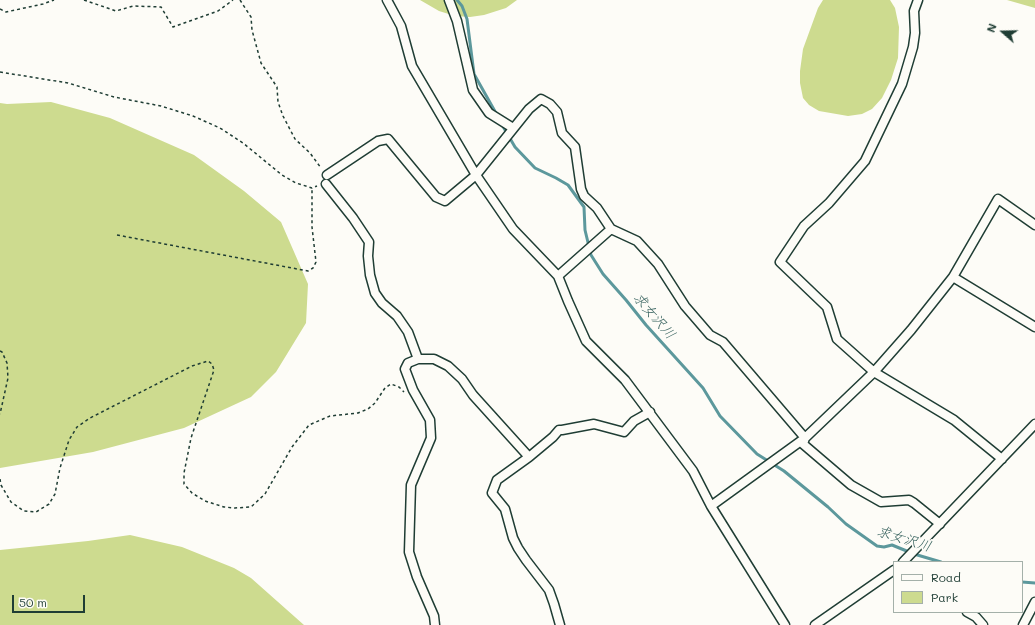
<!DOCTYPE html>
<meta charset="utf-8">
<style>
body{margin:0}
#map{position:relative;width:1035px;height:625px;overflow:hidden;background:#fdfcf7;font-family:Mali,sans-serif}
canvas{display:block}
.legend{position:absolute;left:893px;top:561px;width:130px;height:52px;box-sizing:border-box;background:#fdfcf7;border:1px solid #a4b0a9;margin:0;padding:5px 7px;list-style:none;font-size:12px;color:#1f3d34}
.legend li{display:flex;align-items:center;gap:8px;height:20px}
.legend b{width:20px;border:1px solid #a4b0a9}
.north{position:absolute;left:983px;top:12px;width:40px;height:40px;-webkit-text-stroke:3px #fdfcf7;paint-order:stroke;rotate:290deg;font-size:11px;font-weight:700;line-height:16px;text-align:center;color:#1f3d34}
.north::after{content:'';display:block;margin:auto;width:14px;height:18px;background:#1f3d34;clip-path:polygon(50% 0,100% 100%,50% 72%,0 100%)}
.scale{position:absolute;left:12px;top:595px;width:73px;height:18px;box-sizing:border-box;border:2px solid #1f3d34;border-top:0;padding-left:5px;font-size:12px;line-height:14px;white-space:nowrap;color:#1f3d34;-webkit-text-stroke:3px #fdfcf7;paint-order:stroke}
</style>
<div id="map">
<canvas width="1035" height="625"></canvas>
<ul class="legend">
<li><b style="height:5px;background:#fdfcf7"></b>Road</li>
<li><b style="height:11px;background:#cddb8f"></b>Park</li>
</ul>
<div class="north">N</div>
<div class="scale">50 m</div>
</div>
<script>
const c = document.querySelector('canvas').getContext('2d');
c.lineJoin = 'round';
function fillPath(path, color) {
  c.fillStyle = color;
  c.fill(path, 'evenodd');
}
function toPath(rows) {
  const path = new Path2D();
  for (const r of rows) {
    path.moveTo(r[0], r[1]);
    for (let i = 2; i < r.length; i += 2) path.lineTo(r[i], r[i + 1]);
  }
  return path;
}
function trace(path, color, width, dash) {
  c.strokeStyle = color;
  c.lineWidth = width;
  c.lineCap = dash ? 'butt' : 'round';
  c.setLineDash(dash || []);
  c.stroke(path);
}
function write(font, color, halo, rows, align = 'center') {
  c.font = font + ' Mali,"Klee One",sans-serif';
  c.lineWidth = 3.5;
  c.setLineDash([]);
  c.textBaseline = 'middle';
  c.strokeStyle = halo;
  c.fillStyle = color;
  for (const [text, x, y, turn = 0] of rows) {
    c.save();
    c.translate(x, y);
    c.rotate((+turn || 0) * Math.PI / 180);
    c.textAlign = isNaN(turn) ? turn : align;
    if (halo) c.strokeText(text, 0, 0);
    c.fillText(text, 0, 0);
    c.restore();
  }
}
const green = toPath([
 [420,0,517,0,506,8,484,15,470,17,455,16,439,11],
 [823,0,890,0,895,8,899,27,898,58,891,80,882,98,872,109,862,114,848,116,819,111,809,105,803,98,800,83,800,71,803,49,818,8],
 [1007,0,1035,0,1035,8],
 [51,102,110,118,194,155,244,191,281,222,308,284,306,323,276,372,251,397,184,428,93,452,0,468,0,103,7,104],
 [130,535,182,547,234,568,251,578,304,625,0,625,0,550,88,541]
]);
const stream = toPath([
 [457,0,462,6,467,19,474,74,497,115],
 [501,123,515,147,535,168,556,178,568,185,584,207,585,230,591,255,603,274,626,300,646,325,703,388,720,416,757,454,784,471,828,507,846,524,877,546,884,547,892,545,914,554,941,562],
 [1022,582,1035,583]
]);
const path = toPath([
 [84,0,116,11,133,6,161,7,173,27,218,11,233,0],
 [240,0,251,17,252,30,261,63,277,87,278,102,283,116,295,139,310,153,321,168],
 [0,9,6,12,43,4,54,0],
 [0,72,68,83,114,97,161,106,193,116,220,128,243,143,282,175,296,183,312,188,317,186],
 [117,235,308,271,313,268,316,262,312,227,312,188],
 [0,351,2,352,7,363,8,378,0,414],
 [0,479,1,485,11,502,24,511,36,512,49,504,55,494,60,468,69,440,77,427,90,418,192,366,208,361,212,364,214,370,191,438,184,473,184,484,192,493,205,501,224,507,235,508,251,507,265,494,292,447,309,425,330,416,358,413,368,409,375,403,385,388,391,384,399,387,404,392]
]);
const minor = toPath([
 [387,0,401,26,412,66,476,175,513,229,558,276,568,301,586,341,625,380,693,471,711,506,785,625],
 [449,0,457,21,473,90,489,113,513,128],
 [918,0,914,11,915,33,913,47,902,84,865,161,829,203,804,226,780,262,827,307,837,339,874,372,954,420,1002,459],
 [327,175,378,141,388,139,436,197,445,201,476,175,529,109,541,99,550,104,557,112,562,133,575,147,581,189,584,196,597,208,611,229],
 [326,184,353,218,369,242,368,256,370,275,375,293,382,303,397,316,408,332,418,359],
 [558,276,611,229,637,241,658,264,685,306,710,335,723,342,805,438],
 [953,277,1035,327],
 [805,438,803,444,851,485,881,502,909,500,914,503,940,524],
 [529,457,497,480,492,493,505,509,513,538,518,548,526,560,549,590,554,604,560,625],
 [711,506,805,438,874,372,911,330,953,277,998,199,1035,225],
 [903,562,1035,424],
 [967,612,976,617,983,625],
 [435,625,434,616,417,577,409,552,411,485,431,438,430,420,413,390,405,369,408,363,418,359,434,359,448,366,462,379,473,395,529,457,553,437,559,430,562,430,594,424,624,432,634,421,650,412],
 [815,625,894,570],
 [1023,625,1035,602]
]);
const waterNames = [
 ["求女沢川",654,316,49],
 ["求女沢川",904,539,17]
];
fillPath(green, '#cddb8f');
trace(stream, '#5c989c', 3);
trace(minor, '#1f3d34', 11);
trace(path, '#1f3d34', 1.5, [3, 3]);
trace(minor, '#fdfcf7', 8);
write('italic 14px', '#38635f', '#fdfcf7', waterNames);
</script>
